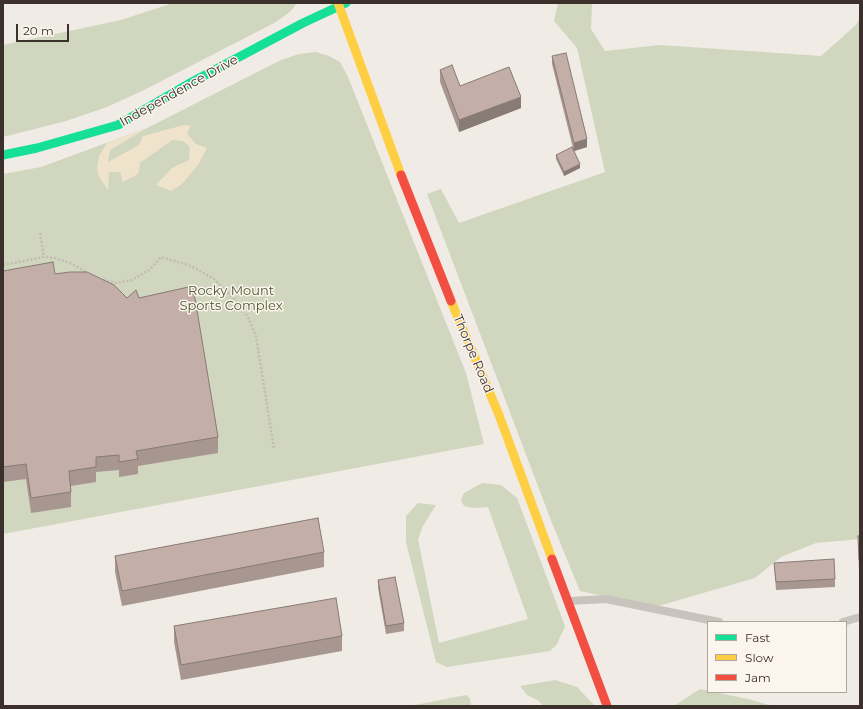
<!DOCTYPE html>
<style>
body{margin:0}
#map{position:relative;width:863px;height:709px;overflow:hidden;background:#f0ebe5;font-family:Montserrat,sans-serif}
canvas{display:block}
.frame{position:absolute;inset:0;border:4px solid #3b302b;pointer-events:none}
.legend{position:absolute;left:707px;top:621px;width:140px;height:72px;box-sizing:border-box;background:#fbf5ee;border:1px solid #aea6a0;margin:0;padding:5px 7px;list-style:none;font-size:12px;color:#3b302b}
.legend li{display:flex;align-items:center;gap:8px;height:20px}
.legend b{width:20px;border:1px solid #aea6a0}
.scale{position:absolute;left:16px;top:24px;width:53px;height:18px;box-sizing:border-box;border:2px solid #3b302b;border-top:0;padding-left:5px;font-size:12px;line-height:14px;white-space:nowrap;color:#3b302b;-webkit-text-stroke:3px #fbf5ee;paint-order:stroke}
</style>
<div id="map">
<canvas width="863" height="709"></canvas>
<div class="frame"></div>
<ul class="legend">
<li><b style="height:5px;background:#16e098"></b>Fast</li>
<li><b style="height:5px;background:#ffcf43"></b>Slow</li>
<li><b style="height:5px;background:#f24e42"></b>Jam</li>
</ul>
<div class="scale">20 m</div>
</div>
<script>
const c = document.querySelector('canvas').getContext('2d');
c.lineJoin = 'round';
function fillPath(path, color) {
  c.fillStyle = color;
  c.fill(path, 'evenodd');
}
function toPath(rows) {
  const path = new Path2D();
  for (const r of rows) {
    path.moveTo(r[0], r[1]);
    for (let i = 2; i < r.length; i += 2) path.lineTo(r[i], r[i + 1]);
  }
  return path;
}
function trace(path, color, width, dash) {
  c.strokeStyle = color;
  c.lineWidth = width;
  c.lineCap = dash ? 'butt' : 'round';
  c.setLineDash(dash || []);
  c.stroke(path);
}
function write(font, color, halo, rows, align = 'center') {
  c.font = font + ' Montserrat,sans-serif';
  c.lineWidth = 3;
  c.setLineDash([]);
  c.textBaseline = 'middle';
  c.strokeStyle = halo;
  c.fillStyle = color;
  for (const [text, x, y, turn = 0] of rows) {
    c.save();
    c.translate(x, y);
    c.rotate((+turn || 0) * Math.PI / 180);
    c.textAlign = isNaN(turn) ? turn : align;
    if (halo) c.strokeText(text, 0, 0);
    c.fillText(text, 0, 0);
    c.restore();
  }
}
const green = toPath([
 [173,3,297,3,291,11,276,22,144,90,107,107,66,121,3,137,3,45,121,20],
 [558,3,592,3,591,29,605,51,660,45,821,56,856,25,860,17,860,539,816,543,781,557,755,578,655,607,580,591,552,523,427,194,441,189,459,223,605,172,577,48,554,21],
 [316,52,329,56,340,62,348,77,466,373,484,444,3,534,3,174,41,167,147,128,281,60,299,54],
 [482,483,501,485,517,498,565,626,557,644,550,651,447,667,436,662,406,542,406,516,418,503,436,505,423,526,418,539,439,643,528,619,488,507,473,508,464,506,461,500,464,493],
 [555,680,577,687,595,706,543,706,539,701,527,695,520,686],
 [700,689,752,700,772,706,674,706],
 [466,695,470,698,471,706,410,706]
]);
const sand = toPath([
 [184,125,191,126,187,134,196,144,207,148,198,165,182,184,171,191,156,185,172,168,189,160,190,147,183,141,172,140,140,163,138,174,123,182,120,172,109,172,108,190,98,175,97,167,99,156,107,143,147,128,110,150,108,162,139,145,143,136]
]);
const path = toPath([
 [40,233,44,257],
 [3,265,44,257,55,258,70,263,88,273],
 [103,280,116,283,132,280,149,270,161,257,191,266,214,279,235,300,248,317,256,336,274,449]
]);
const lane = toPath([
 [570,601,606,599,719,622],
 [843,622,860,617]
]);
const fast = toPath([
 [3,155,37,148,118,125,192,82,303,23,346,3]
]);
const slow = toPath([
 [338,3,401,175],
 [451,301,499,415,552,559]
]);
const jam = toPath([
 [401,175,451,301],
 [552,559,607,706]
]);
const wall = toPath([
 [552,56,587,147,574,151,580,168,564,176,556,159,556,155,573,148,552,64],
 [440,70,460,86,521,108,459,132,440,82],
 [3,271,55,274,127,298,139,298,218,437,218,453,138,466,138,474,119,477,119,470,96,472,96,482,71,486,71,507,31,513,26,479,3,482],
 [858,536,860,536,860,572,859,572],
 [324,552,324,567,122,606,115,572,115,556],
 [774,563,835,579,835,587,776,590],
 [378,580,404,623,404,631,386,634,378,588],
 [174,626,342,636,342,651,181,680,174,642]
]);
const shadedWall = toPath([
 [521,97,521,108,459,132,459,120],
 [587,139,587,147,574,151,574,143],
 [580,164,580,168,564,176,564,172]
]);
const building = toPath([
 [566,53,587,139,574,143,552,56,566,53],
 [452,65,460,86,509,67,521,97,459,120,440,70,452,65],
 [572,147,580,164,564,172,556,155,572,147],
 [53,262,55,274,70,272,87,272,114,285,127,298,136,290,139,298,193,286,218,437,136,451,138,459,119,462,119,455,96,457,96,467,69,471,71,492,31,498,26,464,3,467,3,271,53,262],
 [318,518,324,552,122,591,115,556,318,518],
 [858,536,860,536,860,560,859,560,858,536],
 [834,559,835,579,776,582,774,563,834,559],
 [395,577,404,623,386,626,378,580,395,577],
 [336,598,342,636,181,665,174,626,336,598]
]);
const streetNames = [
 ["Independence Drive",179,91,-29],
 ["Thorpe Road",473,354,67]
];
const parkNames = [
 ["Rocky Mount",231,291],
 ["Sports Complex",231,306]
];
fillPath(green, '#d1d6bf');
fillPath(sand, '#efe3cc');
trace(path, '#c2bbb6', 2.5, [2, 2]);
trace(lane, '#c9c3be', 8);
trace(fast, '#16e098', 9);
trace(slow, '#ffcf43', 9);
trace(jam, '#f24e42', 9);
fillPath(wall, '#a89690');
fillPath(shadedWall, '#887a75');
fillPath(building, '#c3afa7');
trace(building, '#887a75', 1);
write('13px', '#3b302b', '#fbf5ee', streetNames);
write('13px', '#4a5a2e', '#fbf5ee', parkNames);
</script>
